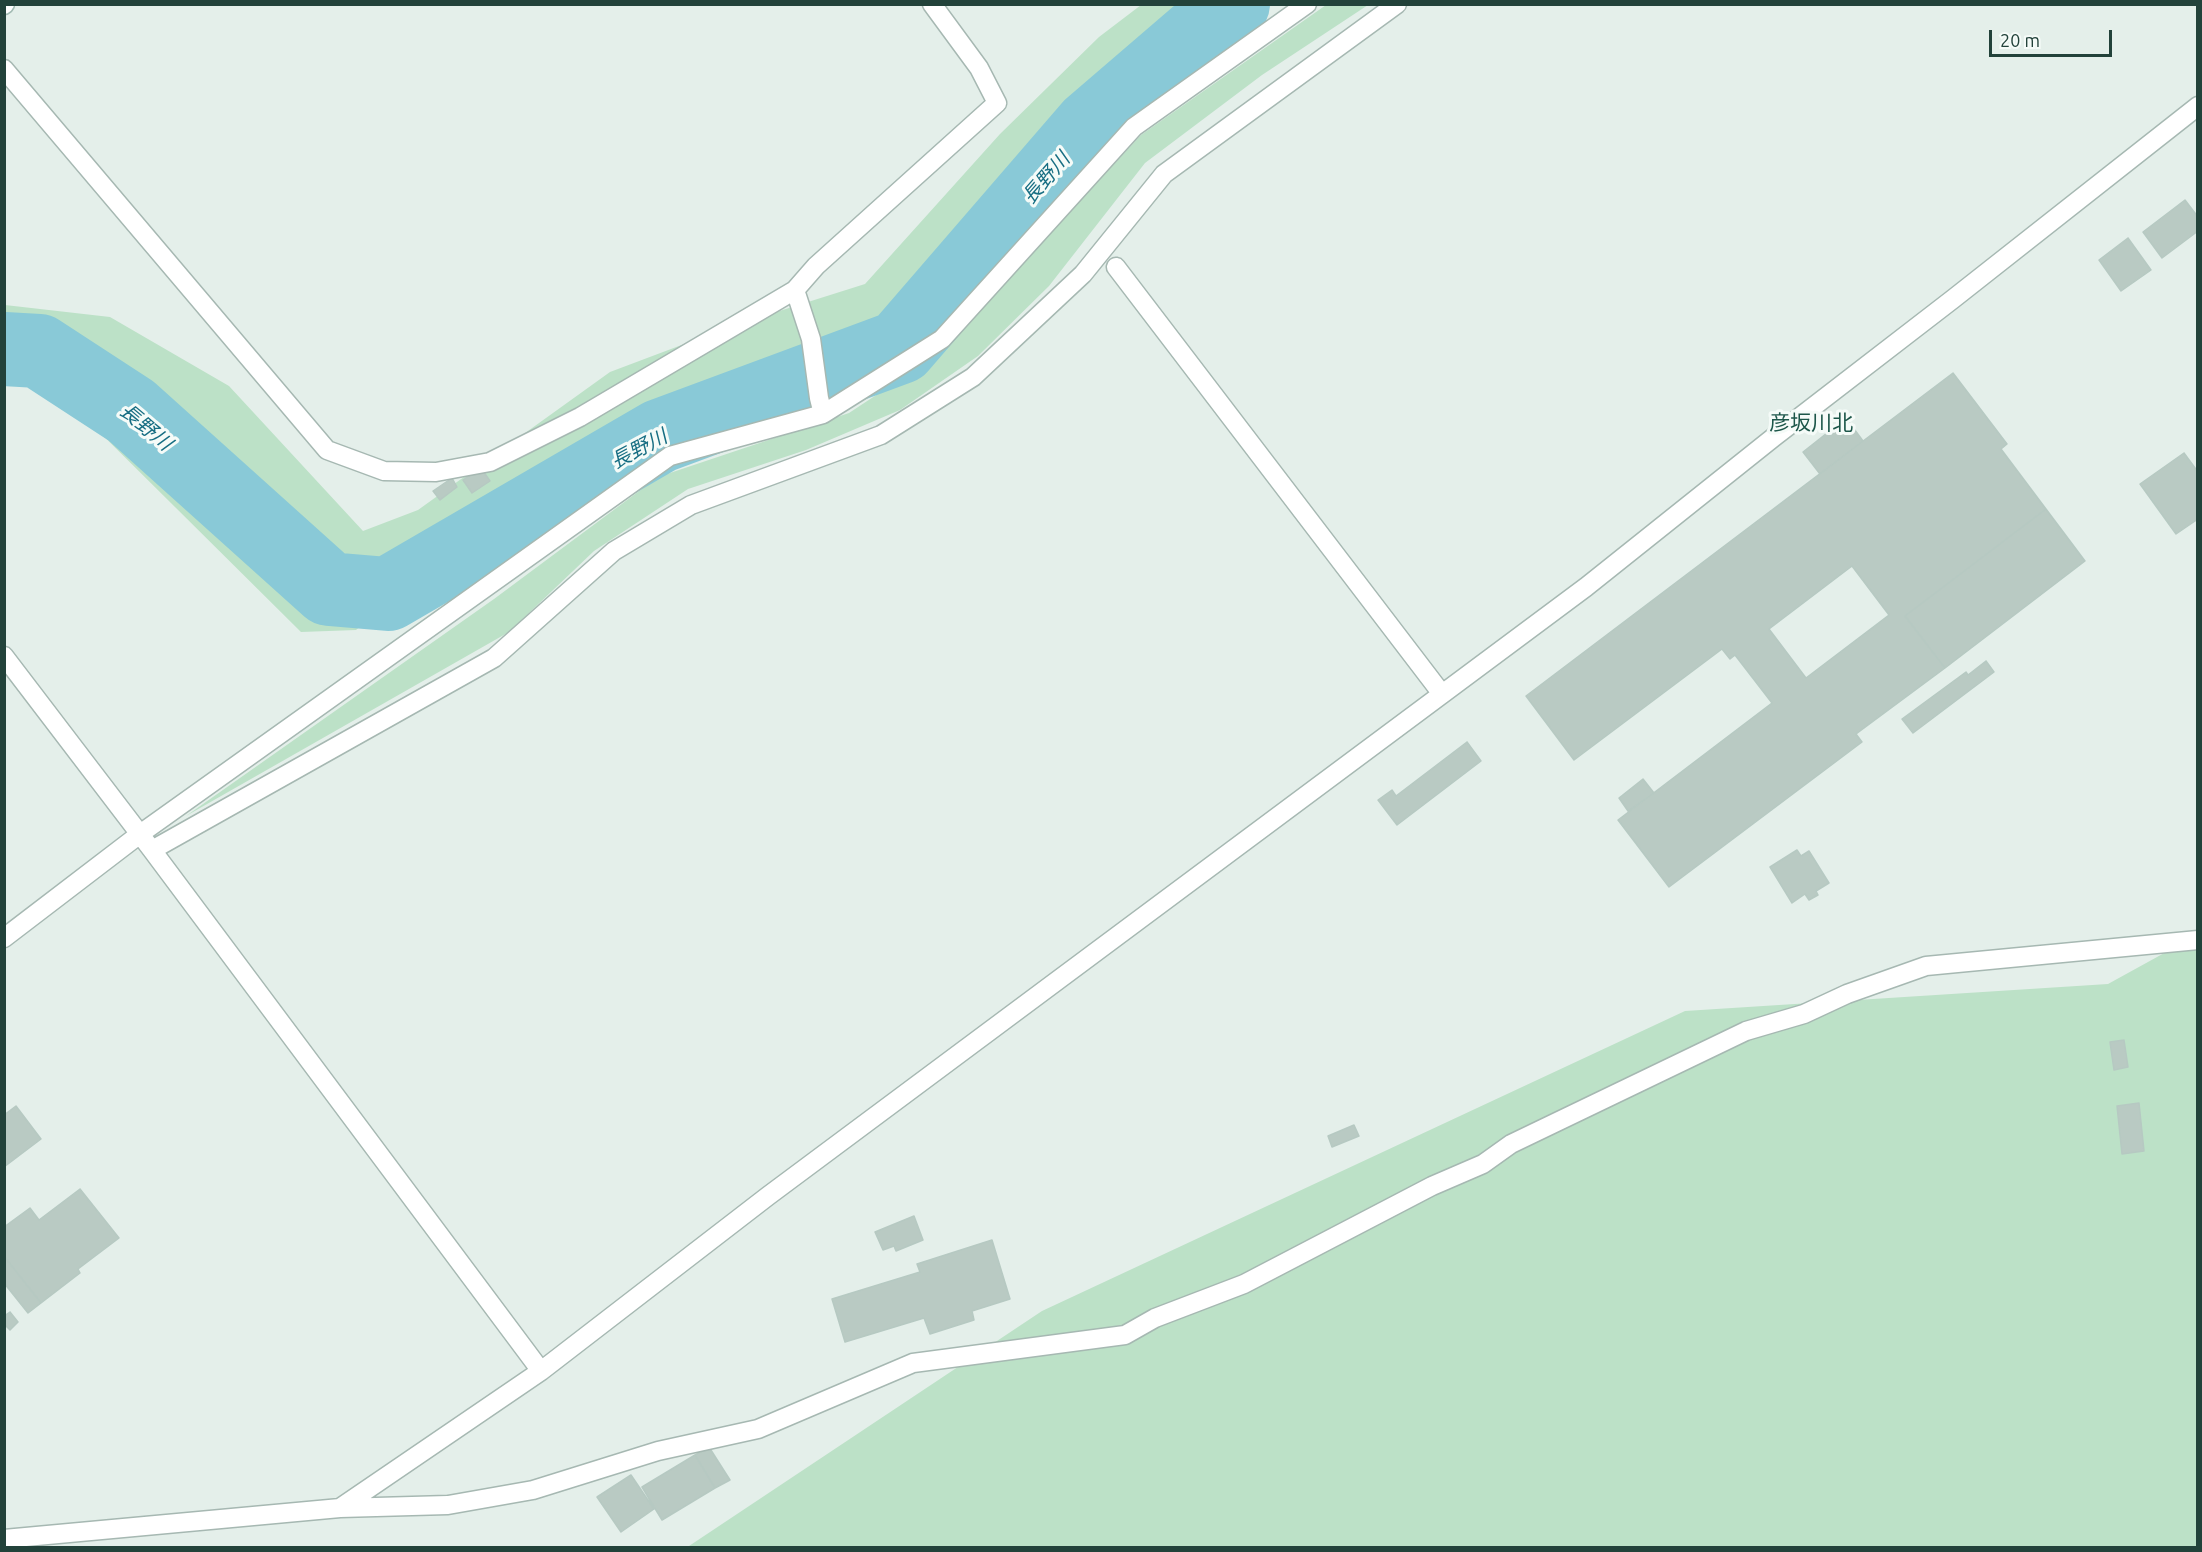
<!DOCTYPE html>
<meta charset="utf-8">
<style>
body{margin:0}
#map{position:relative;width:2202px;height:1552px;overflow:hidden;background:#e4efea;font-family:Ubuntu,sans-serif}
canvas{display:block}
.frame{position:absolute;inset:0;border:6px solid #22423a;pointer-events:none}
.scale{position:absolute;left:1989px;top:30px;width:123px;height:27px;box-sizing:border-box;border:3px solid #22423a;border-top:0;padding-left:8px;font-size:18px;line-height:21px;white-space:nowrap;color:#22423a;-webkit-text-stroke:4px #f5fbf8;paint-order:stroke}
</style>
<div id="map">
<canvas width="2202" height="1552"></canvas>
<div class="frame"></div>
<div class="scale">20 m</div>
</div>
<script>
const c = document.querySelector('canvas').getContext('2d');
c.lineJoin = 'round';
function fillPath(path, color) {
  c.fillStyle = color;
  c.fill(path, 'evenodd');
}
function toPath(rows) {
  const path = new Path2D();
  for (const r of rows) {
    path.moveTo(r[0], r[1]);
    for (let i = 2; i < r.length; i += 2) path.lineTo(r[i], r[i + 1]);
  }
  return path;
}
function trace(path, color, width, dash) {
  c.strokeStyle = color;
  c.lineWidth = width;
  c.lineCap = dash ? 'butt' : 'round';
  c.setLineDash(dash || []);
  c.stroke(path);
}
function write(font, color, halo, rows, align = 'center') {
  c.font = font + ' Ubuntu,"Noto Sans JP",sans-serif';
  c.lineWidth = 6;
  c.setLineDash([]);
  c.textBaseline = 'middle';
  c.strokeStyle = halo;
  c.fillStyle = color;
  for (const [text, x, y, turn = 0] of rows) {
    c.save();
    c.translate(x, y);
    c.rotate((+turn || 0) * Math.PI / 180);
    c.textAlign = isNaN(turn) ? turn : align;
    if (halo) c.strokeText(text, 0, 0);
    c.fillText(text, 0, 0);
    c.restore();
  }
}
const green = toPath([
 [1141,5,1234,5,1096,109,987,231,863,331,692,410,513,502,356,630,301,632,49,382,34,376,5,379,5,305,110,317,229,386,363,531,418,510,610,372,732,326,865,284,1000,134,1099,37],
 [1326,5,1368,5,1262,75,1145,163,1049,286,978,356,900,410,806,450,688,489,594,551,509,632,186,816,494,599,658,477,849,413,937,355,1141,135],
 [2197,935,2197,1547,686,1548,1042,1311,1685,1011,2108,984]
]);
const river = toPath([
 [4,349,39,351,131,411,329,589,388,594,660,436,900,347,1091,126,1233,4]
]);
const building = toPath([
 [2185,200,2198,217,2198,231,2162,258,2143,232,2185,200],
 [2128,238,2151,270,2121,291,2099,260,2128,238],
 [1953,373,2007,444,2001,449,2046,509,1905,616,1945,668,1856,734,1862,742,1669,887,1618,820,1772,703,1735,655,1730,659,1722,649,1574,760,1526,696,1953,373],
 [1852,566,1889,615,1806,678,1769,629,1852,566],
 [1846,418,1863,441,1820,474,1803,452,1846,418],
 [2184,453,2198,472,2198,519,2176,534,2140,484,2184,453],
 [481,468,490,481,472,493,463,480,481,468],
 [452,478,457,487,440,500,433,491,452,478],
 [2046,509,2085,561,1945,668,1905,616,2046,509],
 [1986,661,1994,672,1913,733,1902,719,1966,672,1968,675,1986,661],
 [1467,742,1481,761,1397,825,1378,800,1392,790,1396,796,1467,742],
 [1643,779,1654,793,1628,811,1619,798,1643,779],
 [1797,850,1801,856,1809,851,1829,883,1816,891,1818,895,1809,900,1805,894,1792,903,1770,867,1797,850],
 [2124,1040,2128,1067,2114,1070,2110,1042,2124,1040],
 [2139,1103,2144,1151,2122,1154,2117,1106,2139,1103],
 [16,1106,41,1139,4,1167,4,1115,16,1106],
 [1354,1125,1359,1136,1332,1147,1328,1136,1354,1125],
 [80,1189,119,1238,78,1269,80,1273,41,1303,4,1256,4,1227,30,1208,39,1220,80,1189],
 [914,1216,923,1240,896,1251,894,1246,883,1250,875,1232,914,1216],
 [992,1240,1010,1299,972,1311,974,1320,930,1334,924,1318,845,1342,832,1299,920,1272,917,1264,992,1240],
 [4,1256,41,1303,28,1313,4,1283,4,1256],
 [10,1312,18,1322,10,1330,4,1324,4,1316,10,1312],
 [709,1447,730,1480,715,1488,695,1455,709,1447],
 [695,1455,715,1488,662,1520,642,1487,695,1455],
 [631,1475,654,1509,621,1532,597,1497,631,1475]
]);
const minor = toPath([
 [4,69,327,450,384,471,436,472,490,462,580,417,795,290,816,266,997,103,979,68,932,4],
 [1116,267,1442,694],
 [795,290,811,339,819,398,823,414],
 [4,656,152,850,541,1371],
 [152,850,494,658,614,551,691,505,881,435,973,377,1083,274,1164,174,1397,4],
 [4,938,140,834,670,456,823,414,942,339,1134,127,1307,4],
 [340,1508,541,1371,768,1196,1586,587,1774,437,1953,299,2198,106],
 [4,1539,340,1508,448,1505,533,1490,658,1451,758,1429,913,1363,1125,1335,1155,1318,1244,1284,1432,1186,1483,1164,1511,1144,1746,1031,1804,1014,1847,994,1926,966,2198,940]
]);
const secondary = toPath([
 [4,5,5,4]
]);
const waterNames = [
 ["長野川",1046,178,-49],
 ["長野川",146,427,40],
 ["長野川",639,449,-28]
];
const quarterNames = [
 ["彦坂川北",1811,423]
];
fillPath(green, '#bce1c7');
trace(river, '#89c9d7', 74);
fillPath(building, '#b9cac3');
trace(building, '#b6c9c2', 1.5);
trace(minor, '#a6b8b2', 21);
trace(secondary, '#a2bbb3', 21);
trace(minor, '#fff', 18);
trace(secondary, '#fff', 18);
write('italic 20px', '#176e83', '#f5fbf8', waterNames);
write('21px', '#1c5649', '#f5fbf8', quarterNames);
</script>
